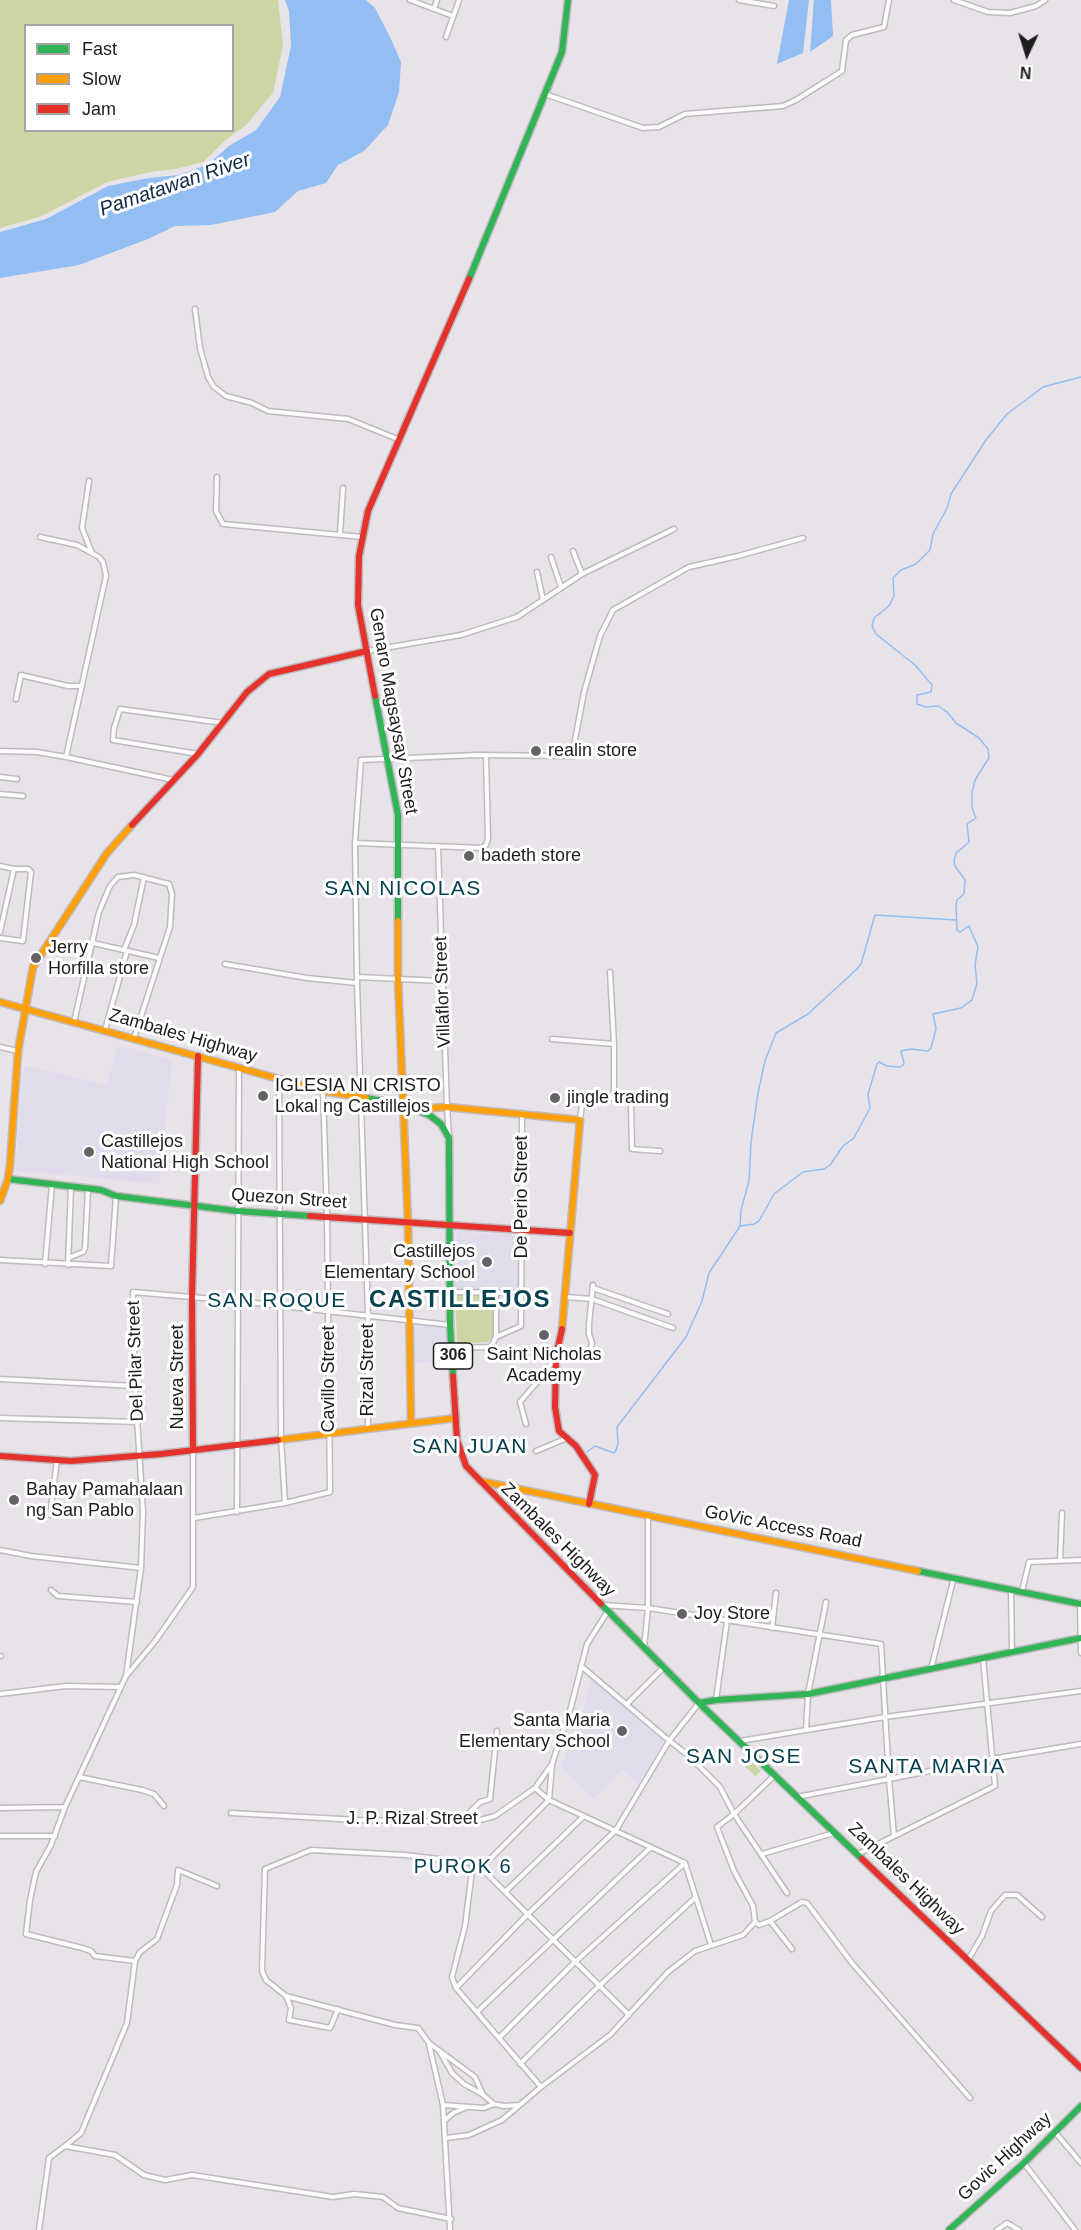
<!DOCTYPE html>
<style>
body{margin:0}
#map{position:relative;width:1081px;height:2230px;overflow:hidden;background:#e8e3e8;font-family:Arial,sans-serif}
canvas{display:block}
.legend{position:absolute;left:24px;top:24px;width:210px;height:108px;box-sizing:border-box;background:#fff;border:2px solid #a5a4a5;margin:0;padding:8px 10px;list-style:none;font-size:18px;color:#1f1c1f}
.legend li{display:flex;align-items:center;gap:12px;height:30px}
.legend b{width:30px;border:2px solid #a5a4a5}
.north{position:absolute;left:997px;top:24px;width:60px;height:60px;-webkit-text-stroke:4px #fff;paint-order:stroke;rotate:184deg;font-size:16px;font-weight:700;line-height:24px;text-align:center;color:#1f1c1f}
.north::after{content:'';display:block;margin:auto;width:21px;height:27px;background:#1f1c1f;clip-path:polygon(50% 0,100% 100%,50% 72%,0 100%)}
</style>
<div id="map">
<canvas width="1081" height="2230"></canvas>
<ul class="legend">
<li><b style="height:8px;background:#30b455"></b>Fast</li>
<li><b style="height:8px;background:#ff9f0a"></b>Slow</li>
<li><b style="height:8px;background:#e5322d"></b>Jam</li>
</ul>
<div class="north">N</div>
</div>
<script>
const c = document.querySelector('canvas').getContext('2d');
c.lineJoin = 'round';
function fillPath(path, color) {
  c.fillStyle = color;
  c.fill(path, 'evenodd');
}
function toPath(rows) {
  const path = new Path2D();
  for (const r of rows) {
    path.moveTo(r[0], r[1]);
    for (let i = 2; i < r.length; i += 2) path.lineTo(r[i], r[i + 1]);
  }
  return path;
}
function trace(path, color, width, dash) {
  c.strokeStyle = color;
  c.lineWidth = width;
  c.lineCap = dash ? 'butt' : 'round';
  c.setLineDash(dash || []);
  c.stroke(path);
}
function write(font, color, halo, rows, align = 'center') {
  c.font = font + ' Arial,sans-serif';
  c.lineWidth = 6;
  c.setLineDash([]);
  c.textBaseline = 'middle';
  c.strokeStyle = halo;
  c.fillStyle = color;
  for (const [text, x, y, turn = 0] of rows) {
    c.save();
    c.translate(x, y);
    c.rotate((+turn || 0) * Math.PI / 180);
    c.textAlign = isNaN(turn) ? turn : align;
    if (halo) c.strokeText(text, 0, 0);
    c.fillText(text, 0, 0);
    c.restore();
  }
}
const education = toPath([
 [119,1045,172,1060,159,1184,15,1170,24,1066,106,1085],
 [457,1232,521,1235,519,1291,453,1290],
 [413,1324,448,1327,449,1361,412,1363],
 [592,1678,664,1741,638,1784,622,1769,593,1799,561,1767,580,1720]
]);
const green = toPath([
 [0,0,278,0,283,45,273,93,246,125,227,139,203,162,176,169,150,172,107,182,42,216,0,228],
 [26,26,232,26,232,130,26,130],
 [455,1293,493,1294,493,1336,488,1342,457,1344],
 [747,1757,761,1771,755,1776,741,1763]
]);
const water = toPath([
 [285,0,366,0,375,8,390,37,401,62,399,92,388,125,364,151,338,165,326,183,298,191,275,212,211,225,175,226,148,239,79,265,0,278,0,232,46,219,108,186,149,178,178,175,207,165,229,146,256,130,280,97,291,46,289,11],
 [789,0,809,0,803,53,777,64],
 [814,0,831,0,833,36,810,52]
]);
const stream = toPath([
 [740,1226,754,1224,759,1221,774,1194,803,1172,824,1169,830,1165,843,1146,854,1138,870,1108,868,1094,877,1064,879,1062,887,1066,900,1067,903,1065,904,1063,901,1051,911,1049,928,1051,931,1048,936,1029,933,1014,961,1008,972,1000,977,983,975,965,978,947,969,926,960,932,957,930,956,905,957,900,964,894,965,880,955,866,954,861,956,853,969,842,967,824,976,818,972,808,972,793,975,780,989,758,988,749,979,738,956,723,947,712,938,706,926,707,917,704,917,695,931,692,932,685,915,665,876,634,872,626,874,618,889,606,894,596,893,578,901,570,916,564,930,550,933,534,947,508,951,494,986,440,1007,414,1043,387,1081,377],
 [587,1452,595,1446,614,1453,616,1450,618,1443,617,1427,686,1337,702,1301,709,1273,740,1226,741,1210,749,1181,751,1142,758,1093,765,1061,776,1033,808,1014,857,969,861,964,875,915,956,920]
]);
const street = toPath([
 [410,0,453,16],
 [739,0,774,6],
 [954,0,988,12,1010,13,1036,6,1045,0],
 [434,9,437,0],
 [446,37,459,0],
 [545,94,643,128,659,127,685,114,783,106,796,100,842,71,846,40,852,35,884,27,889,0],
 [195,309,200,348,208,377,214,387,226,396,252,403,268,411,348,419,400,440],
 [217,477,216,511,223,524,362,537],
 [89,481,82,528,92,553],
 [340,534,343,488],
 [40,537,77,545,99,557,103,562,106,576,66,757,173,780],
 [573,551,582,574],
 [551,557,561,587],
 [537,572,543,600],
 [367,651,461,635,517,617,582,574,674,529],
 [16,699,21,675,68,686,82,686],
 [0,751,37,752,66,757],
 [198,754,113,740,114,728,120,709,223,723],
 [0,777,17,779],
 [0,794,23,796],
 [355,843,482,848,486,845,488,839,486,755],
 [438,846,447,1107,449,1136],
 [0,866,14,869,0,932],
 [0,938,23,941,31,872,28,869,14,869],
 [93,943,159,958],
 [124,950,134,925,144,877],
 [225,964,307,978,357,983],
 [610,972,614,1044,614,1098,628,1101,631,1104,632,1149,660,1151],
 [357,977,442,981],
 [74,1022,99,912,110,886,118,877,134,875,169,884,172,894,170,927,134,1038],
 [105,1030,127,951],
 [552,1039,614,1044],
 [0,1047,18,1051],
 [279,1079,281,1438,285,1503],
 [580,1120,583,1098,614,1098],
 [68,1258,83,1252,85,1248,88,1189],
 [0,1260,111,1266,116,1196],
 [45,1264,52,1185],
 [68,1265,71,1187],
 [593,1288,668,1314],
 [450,1292,521,1293],
 [565,1297,592,1299,673,1328],
 [496,1337,521,1326,522,1113],
 [452,1348,491,1347,496,1337,496,1293],
 [590,1353,592,1343,589,1334,589,1324,593,1285],
 [0,1379,135,1386],
 [0,1418,138,1422],
 [526,1424,520,1402,545,1373,555,1357],
 [368,1427,368,1316,357,983,355,843,361,760,477,755,572,756,584,692,600,636,613,610,689,567,738,556,803,538],
 [536,1451,565,1439],
 [237,1512,239,1068],
 [50,1515,57,1460],
 [194,1518,285,1503,330,1492,327,1217,323,1091],
 [0,1550,31,1556,141,1568],
 [1060,1561,1062,1513],
 [1011,1589,1012,1653],
 [51,1590,58,1596,137,1602],
 [1022,1591,1029,1562,1081,1560],
 [1080,1603,1081,1653],
 [603,1605,648,1608,881,1644,889,1779,894,1836],
 [772,1628,776,1593],
 [644,1648,648,1608,648,1516],
 [0,1656,1,1656],
 [581,1666,666,1738,689,1756,720,1787,734,1814,787,1893],
 [931,1669,954,1577],
 [127,1675,156,1640,193,1587,193,1450],
 [0,1694,66,1686,121,1687],
 [716,1700,727,1621],
 [627,1704,663,1668],
 [806,1730,808,1694,826,1602],
 [740,1741,885,1717,1081,1691],
 [79,1777,142,1790,154,1794,164,1806],
 [535,1788,549,1800],
 [797,1797,991,1759,1081,1744],
 [549,1800,552,1765],
 [65,1807,51,1845,36,1872,30,1900,26,1934,82,1948,91,1951,95,1956,135,1961,140,1952,157,1939,177,1885,178,1870,217,1886],
 [0,1808,65,1807,126,1676,141,1568,143,1512,135,1386,133,1292,238,1301,450,1325],
 [231,1813,359,1820,460,1822,473,1822,495,1816,535,1788,552,1764,571,1707,587,1644,608,1611],
 [460,1822,480,1802,490,1799,497,1731],
 [0,1836,55,1836],
 [762,1854,834,1833],
 [858,1854,995,1786,983,1659],
 [473,1863,465,1926,452,1977,456,1988,541,2087],
 [481,1868,549,1800,685,1863,711,1945],
 [505,1892,584,1816],
 [770,1921,792,1949],
 [755,1922,759,1925,770,1921,802,1902,807,1903,852,1963,970,2098],
 [968,1960,982,1936,991,1911,1005,1895,1017,1895,1042,1917],
 [456,1988,527,1915,616,1830,669,1741,699,1703],
 [286,1996,291,2008,289,2020,330,2028,338,2009],
 [477,2012,651,1847],
 [499,2038,575,1962,685,1863],
 [429,2044,443,2105,450,2230],
 [440,2052,452,2073,464,2084,482,2094],
 [520,2064,599,1986,696,1897],
 [443,2105,484,2108,494,2104],
 [520,2105,504,2106,494,2104,483,2095,475,2077,429,2043,418,2028,395,2025,286,1996,266,1980,262,1971,265,1869,311,1850,405,1855,473,1863,481,1868,629,2015],
 [445,2120,453,2113,467,2107],
 [1055,2132,1081,2163],
 [446,2138,469,2135,502,2120,541,2087,610,2035,668,1972,695,1951,743,1935,755,1922,753,1906,734,1871,717,1827,734,1814,775,1775],
 [65,2146,81,2133,127,2023,135,1961],
 [1024,2163,1075,2230],
 [39,2230,49,2158,65,2146,115,2155,144,2175,165,2180,192,2175,333,2197,354,2194,374,2196,383,2197,398,2208,451,2219],
 [997,2230,1007,2223,1019,2230]
]);
const fast = toPath([
 [469,279,562,52,568,0],
 [375,696,398,815,398,921],
 [366,1098,404,1105,429,1115,441,1124,449,1138,450,1325,453,1376],
 [8,1179,101,1190,116,1196,237,1211,310,1216],
 [918,1571,1081,1604],
 [601,1604,699,1703,862,1859],
 [699,1703,716,1700,808,1694,1081,1638],
 [949,2230,1024,2163,1081,2106]
]);
const slow = toPath([
 [398,921,398,979,408,1223,411,1423],
 [0,1002,323,1091,366,1098],
 [417,1109,447,1107,580,1120,562,1329],
 [0,1201,8,1179,10,1165,18,1051,33,967,107,853,132,825],
 [278,1440,456,1418],
 [480,1481,918,1571]
]);
const jam = toPath([
 [375,696,358,605,359,556,368,511,469,279],
 [132,825,198,754,247,692,269,674,367,651],
 [310,1216,570,1233],
 [562,1329,556,1356,555,1407,559,1431,576,1446,595,1475,589,1504],
 [453,1376,457,1440,466,1466,601,1604],
 [193,1450,192,1297,198,1056],
 [0,1456,71,1461,161,1454,278,1440],
 [862,1859,1081,2068]
]);
const markers = [
 [536,751,6,"#656265"],
 [469,856,6,"#656265"],
 [36,958,6,"#656265"],
 [263,1096,6,"#656265"],
 [555,1098,6,"#656265"],
 [89,1152,6,"#656265"],
 [487,1262,6,"#656265"],
 [544,1335,6,"#656265"],
 [14,1500,6,"#656265"],
 [682,1614,6,"#656265"],
 [622,1731,6,"#656265"]
];
const shields = [
 [453,1356,39]
];
const shieldNames = [
 ["306",453,1356]
];
const streetNames = [
 ["Genaro Magsaysay Street",393,711,80],
 ["Villaflor Street",443,992,-92],
 ["Zambales Highway",183,1036,16],
 ["De Perio Street",522,1197,-90],
 ["Quezon Street",289,1199,4],
 ["Del Pilar Street",136,1361,-92],
 ["Rizal Street",368,1370,-90],
 ["Nueva Street",178,1377,-90],
 ["Cavillo Street",329,1379,-90],
 ["GoVic Access Road",783,1527,11],
 ["Zambales Highway",558,1540,45],
 ["J. P. Rizal Street",412,1819],
 ["Zambales Highway",906,1879,44],
 ["Govic Highway",1005,2157,-43]
];
const poiNames = [
 ["realin store",548,751],
 ["badeth store",481,856],
 ["Jerry",48,948],
 ["Horfilla store",48,969],
 ["IGLESIA NI CRISTO",275,1086],
 ["Lokal ng Castillejos",275,1107],
 ["jingle trading",567,1098],
 ["Castillejos",101,1142],
 ["National High School",101,1163],
 ["Castillejos",475,1252,"right"],
 ["Elementary School",475,1273,"right"],
 ["Saint Nicholas",544,1355,"center"],
 ["Academy",544,1376,"center"],
 ["Bahay Pamahalaan",26,1490],
 ["ng San Pablo",26,1511],
 ["Joy Store",694,1614],
 ["Santa Maria",610,1721,"right"],
 ["Elementary School",610,1742,"right"]
];
const waterNames = [
 ["Pamatawan River",175,185,-19]
];
const neighbourhoodNames = [
 ["PUROK 6",463,1867]
];
const quarterNames = [
 ["SAN NICOLAS",403,889],
 ["SAN ROQUE",277,1301],
 ["SAN JUAN",470,1447],
 ["SAN JOSE",744,1757],
 ["SANTA MARIA",927,1767]
];
const districtNames = [
 ["CASTILLEJOS",460,1300]
];
fillPath(education, '#e0dceb');
fillPath(green, '#ccd5a3');
fillPath(water, '#92bef4');
trace(stream, '#92bef4', 1.5);
trace(street, '#bebabe', 7);
trace(fast, '#bebabe', 9);
trace(slow, '#bebabe', 9);
trace(jam, '#bebabe', 9);
trace(street, '#fcfbfc', 4);
trace(fast, '#30b455', 6);
trace(slow, '#ff9f0a', 6);
trace(jam, '#e5322d', 6);
for (const [x, y, r, color] of markers) {
  const dot = new Path2D();
  dot.arc(x, y, r, 0, 2 * Math.PI);
  c.fillStyle = color;
  c.fill(dot);
  trace(dot, '#fff', 2);
}
for (const [x, y, w] of shields) {
  const box = new Path2D();
  box.roundRect(x - w / 2, y - 13, w, 26, 4.5);
  c.fillStyle = '#fff';
  c.fill(box);
  trace(box, '#1f1c1f', 1.5);
}
write('bold 16px', '#1f1c1f', null, shieldNames);
write('18px', '#1f1c1f', '#fff', streetNames);
write('18px', '#1f1c1f', '#fff', poiNames, 'left');
write('italic 20px', '#102a47', '#fff', waterNames);
c.letterSpacing = '1.5px';
write('20px', '#074250', '#fff', neighbourhoodNames);
c.letterSpacing = '0px';
c.letterSpacing = '1.5px';
write('21px', '#074250', '#fff', quarterNames);
c.letterSpacing = '0px';
c.letterSpacing = '1.5px';
write('bold 24px', '#074250', '#fff', districtNames);
c.letterSpacing = '0px';
</script>
